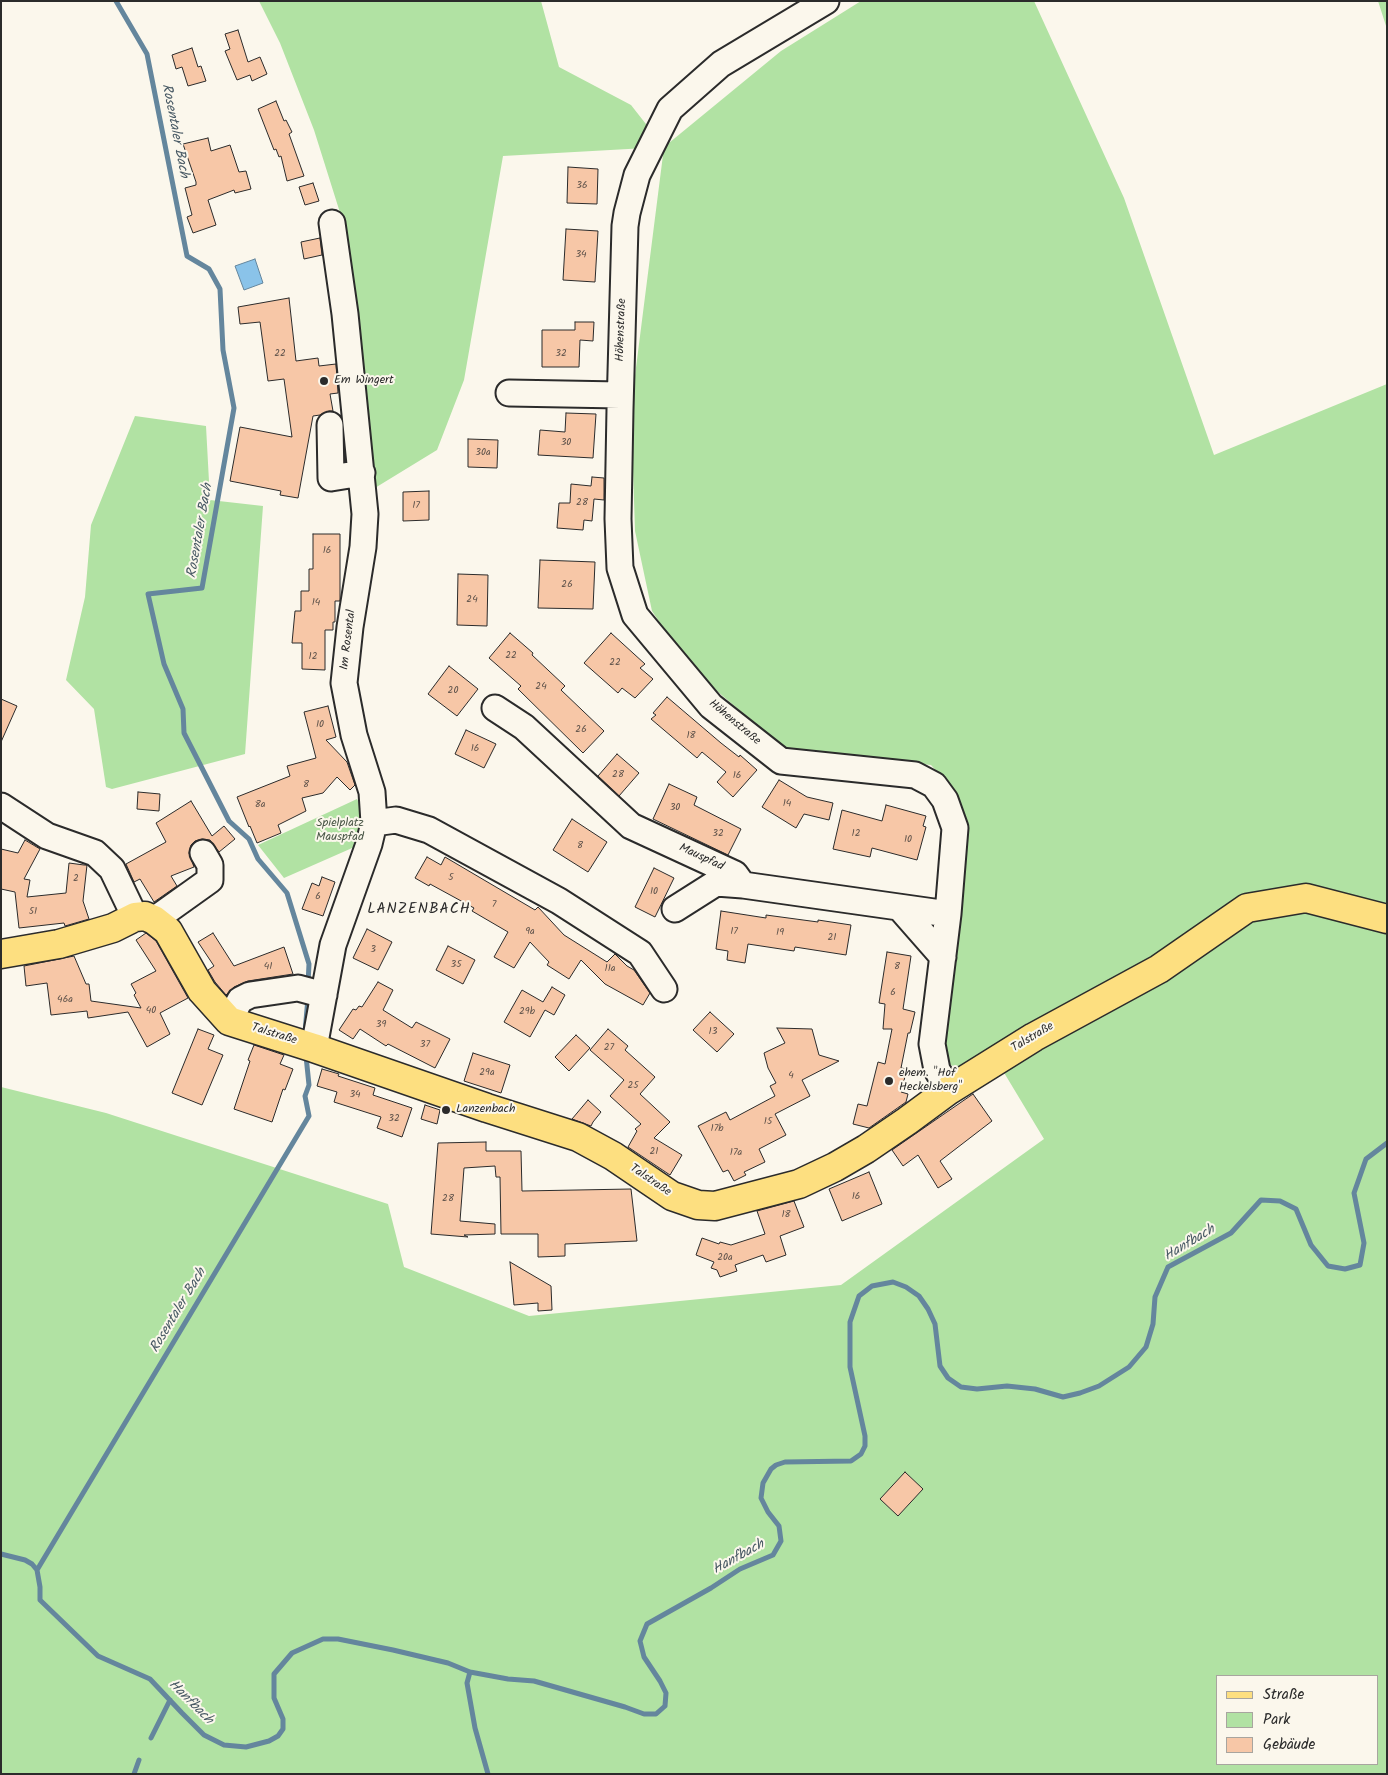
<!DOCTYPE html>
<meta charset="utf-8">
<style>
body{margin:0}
#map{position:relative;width:1388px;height:1775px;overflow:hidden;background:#fbf7ec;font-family:Kalam,sans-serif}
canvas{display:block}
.frame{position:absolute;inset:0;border:2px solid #2b2b2b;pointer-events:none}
.legend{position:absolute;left:1216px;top:1675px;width:162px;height:90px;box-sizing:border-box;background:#fbf7ec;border:1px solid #a8a59f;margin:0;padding:6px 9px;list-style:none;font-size:15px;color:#2b2b2b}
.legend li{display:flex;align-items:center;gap:10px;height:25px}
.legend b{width:25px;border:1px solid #a8a59f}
</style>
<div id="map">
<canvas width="1388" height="1775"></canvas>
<div class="frame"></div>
<ul class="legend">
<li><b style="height:6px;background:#fddf80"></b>Straße</li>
<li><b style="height:14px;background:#b1e2a3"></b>Park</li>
<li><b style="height:14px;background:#f7c7a7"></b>Gebäude</li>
</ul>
</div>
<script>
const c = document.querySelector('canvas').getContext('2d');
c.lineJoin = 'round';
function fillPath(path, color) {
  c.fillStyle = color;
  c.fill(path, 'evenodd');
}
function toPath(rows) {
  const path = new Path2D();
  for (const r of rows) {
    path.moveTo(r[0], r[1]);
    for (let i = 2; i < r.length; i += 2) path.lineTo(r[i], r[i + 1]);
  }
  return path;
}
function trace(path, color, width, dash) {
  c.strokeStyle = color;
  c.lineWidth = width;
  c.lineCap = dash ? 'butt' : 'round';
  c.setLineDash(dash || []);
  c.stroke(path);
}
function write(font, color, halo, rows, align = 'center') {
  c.font = font + ' Kalam,sans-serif';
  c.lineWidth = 4;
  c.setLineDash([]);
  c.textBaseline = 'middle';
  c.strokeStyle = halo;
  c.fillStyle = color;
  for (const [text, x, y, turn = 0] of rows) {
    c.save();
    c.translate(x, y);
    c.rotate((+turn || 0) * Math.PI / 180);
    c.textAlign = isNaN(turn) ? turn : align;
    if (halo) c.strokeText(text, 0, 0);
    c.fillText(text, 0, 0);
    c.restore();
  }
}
const green = toPath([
 [259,1,541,1,559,67,631,105,664,147,781,51,861,1,1034,1,1124,198,1214,455,1387,384,1387,1774,1,1774,1,1087,106,1113,388,1204,404,1267,529,1316,841,1285,1044,1139,1003,1071,956,1067,948,1064,941,1045,966,839,958,795,931,765,786,750,690,668,652,611,635,531,631,407,664,147,503,156,464,380,437,450,370,491,342,219,314,130,280,43],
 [1217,1676,1377,1676,1377,1764,1217,1764],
 [1378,1,1387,1,1387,29],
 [135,416,206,426,210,500,263,506,245,754,112,789,106,787,94,709,66,680,85,597,91,525],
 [357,799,365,813,359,845,284,878,258,845]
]);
const water = toPath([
 [255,259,263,283,244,290,235,266,255,259]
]);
const stream = toPath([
 [116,1,147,54,187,256,209,269,220,289,223,350,234,408,202,588,148,594,164,664,183,709,184,733,229,821,249,839,258,859,287,893,309,964,308,984],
 [305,1032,308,998],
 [1,1554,25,1560,32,1564,37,1570,40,1587,40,1600,98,1656,150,1679,182,1713,204,1735,224,1745,246,1747,269,1741,278,1736,283,1729,283,1719,274,1698,274,1674,292,1653,323,1639,338,1639,393,1650,448,1663,470,1672,508,1679,534,1681,625,1707,644,1714,656,1714,665,1706,666,1693,660,1681,644,1657,640,1641,647,1624,711,1588,740,1569,773,1555,781,1541,779,1526,768,1512,761,1498,763,1483,771,1469,776,1465,785,1462,851,1461,861,1454,865,1446,865,1436,850,1367,850,1322,859,1296,872,1286,893,1282,906,1287,919,1296,928,1309,935,1324,940,1366,948,1378,961,1387,977,1389,1007,1386,1035,1389,1063,1397,1080,1393,1099,1386,1129,1367,1146,1347,1153,1324,1155,1297,1168,1267,1231,1233,1261,1200,1280,1201,1296,1209,1311,1245,1328,1266,1345,1269,1360,1265,1364,1243,1354,1193,1366,1159,1387,1143],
 [37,1570,309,1116,305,1096,309,1085,306,1056],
 [470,1672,467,1683,475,1728,488,1774],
 [151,1738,170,1700],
 [134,1774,139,1760]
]);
const building = toPath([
 [238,30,248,62,260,57,267,74,252,81,250,75,237,80,225,51,230,49,225,34,238,30],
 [192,48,198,67,201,66,206,81,188,86,182,67,176,69,172,55,192,48],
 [276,101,284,121,286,120,292,132,289,134,304,176,287,181,281,156,279,157,276,149,274,150,258,109,276,101],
 [208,138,211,151,230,145,239,172,246,171,251,189,235,193,234,190,208,200,216,225,193,233,187,217,192,215,185,188,196,185,196,182,183,144,208,138],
 [568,167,598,169,597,204,567,203,568,167],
 [313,183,319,201,305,205,299,187,313,183],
 [566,229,598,231,595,282,563,280,566,229],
 [320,238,322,255,304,259,301,242,320,238],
 [289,298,296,361,318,358,319,366,336,364,338,393,330,394,333,411,329,411,320,415,313,416,298,498,280,495,281,491,230,481,240,427,292,437,284,379,268,381,260,322,240,324,238,307,289,298],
 [575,322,594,322,593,341,580,340,579,367,542,367,542,330,575,330,575,322],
 [566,413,596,414,593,458,538,455,540,430,565,432,566,413],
 [468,439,498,440,497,468,468,467,468,439],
 [592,477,604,478,604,500,594,499,592,521,584,520,583,530,557,528,559,503,570,503,571,484,591,486,592,477],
 [429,491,429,520,403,521,403,492,429,491],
 [313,534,340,534,340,601,335,601,335,622,333,622,333,630,325,630,325,670,302,669,302,643,292,643,295,611,301,611,301,591,309,591,309,569,313,569,313,534],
 [540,560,595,562,593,609,538,608,540,560],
 [458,574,488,575,487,626,457,625,458,574],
 [510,633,533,653,532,655,565,686,561,690,604,731,583,753,518,689,521,686,489,658,510,633],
 [611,633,645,664,640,668,653,679,635,698,622,688,618,693,584,663,611,633],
 [449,666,478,689,457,716,428,694,449,666],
 [667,697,721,743,739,757,740,755,757,770,733,797,717,782,726,772,702,752,697,758,651,719,656,715,653,713,667,697],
 [1,699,17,706,1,742,1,699],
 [328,706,336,737,326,740,347,762,355,785,350,790,337,777,323,793,302,798,306,811,278,825,281,833,257,843,250,826,249,827,237,797,290,776,287,766,316,758,304,712,328,706],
 [466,730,496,744,484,768,455,754,466,730],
 [617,754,639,773,619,796,598,776,617,754],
 [779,780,807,797,833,803,829,820,804,814,796,828,762,807,779,780],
 [669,784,697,797,694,805,741,829,728,855,653,819,669,784],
 [138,792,160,794,159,811,137,809,138,792],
 [191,801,212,836,224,826,235,839,219,852,210,840,202,839,195,841,191,845,189,853,194,867,171,876,177,886,154,902,140,879,134,882,126,864,166,842,156,823,191,801],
 [886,805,926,816,923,826,926,827,917,860,872,848,870,857,833,849,842,810,882,821,886,805],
 [572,819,607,842,588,872,553,850,572,819],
 [25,840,40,849,24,879,30,880,27,897,66,893,69,863,84,865,87,865,83,901,89,919,65,926,64,923,19,928,15,892,1,889,1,849,18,853,25,840],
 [427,857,441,865,445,857,535,910,538,907,564,935,607,962,615,954,627,966,634,970,650,993,643,1005,605,984,581,960,569,979,547,965,549,962,530,942,514,968,494,957,508,932,472,911,474,908,430,884,429,886,415,878,427,857],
 [654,868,674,878,655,917,635,907,654,868],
 [322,877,335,882,323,916,302,909,312,883,319,886,322,877],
 [721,911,766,918,766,915,818,922,818,920,851,925,846,955,795,947,794,951,748,944,745,963,727,960,728,951,716,949,721,911],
 [367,929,392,942,378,970,353,958,367,929],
 [146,933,156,941,188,998,160,1013,170,1034,147,1047,128,1012,88,1018,87,1011,51,1015,47,983,26,986,24,966,74,956,86,984,89,984,91,1001,141,1008,134,995,136,993,131,984,156,971,136,940,146,933],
 [213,933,234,966,284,947,293,974,248,981,234,987,226,995,215,982,208,970,214,966,198,942,213,933],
 [448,946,475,960,463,984,436,970,448,946],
 [887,952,911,956,903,1009,915,1012,910,1033,908,1033,901,1068,907,1069,901,1092,908,1094,906,1102,869,1128,853,1124,858,1104,867,1106,878,1062,885,1064,892,1029,883,1029,885,1004,879,1003,887,952],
 [378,982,393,990,383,1010,412,1028,416,1022,450,1039,435,1068,388,1044,386,1046,360,1029,353,1039,339,1030,353,1009,356,1010,359,1006,362,1007,378,982],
 [552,987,565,995,554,1015,545,1010,530,1037,504,1022,522,990,543,1002,552,987],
 [710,1012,734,1034,717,1052,693,1030,710,1012],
 [777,1028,812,1029,819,1055,839,1061,802,1080,810,1096,775,1114,786,1135,759,1149,765,1162,744,1172,746,1175,734,1181,728,1170,723,1172,698,1126,726,1112,730,1120,775,1096,770,1086,776,1083,768,1068,764,1053,785,1043,777,1028],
 [198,1029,214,1035,208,1049,223,1055,202,1105,172,1093,198,1029],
 [608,1029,628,1046,625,1050,655,1077,640,1094,670,1122,654,1138,682,1155,670,1175,628,1147,637,1131,635,1129,641,1124,610,1096,624,1080,590,1050,608,1029],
 [576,1035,590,1048,569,1071,555,1057,576,1035],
 [254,1045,284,1055,280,1064,293,1069,285,1090,283,1089,272,1122,234,1109,250,1061,248,1060,254,1045],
 [473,1053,510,1065,501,1093,464,1081,473,1053],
 [322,1069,339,1074,338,1076,375,1088,373,1095,412,1108,402,1137,377,1128,381,1117,334,1102,337,1092,317,1086,322,1069],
 [973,1094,992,1121,940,1161,952,1179,938,1188,918,1155,903,1166,892,1150,973,1094],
 [588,1100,601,1112,593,1122,591,1126,572,1119,588,1100],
 [425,1105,440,1110,437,1124,421,1119,425,1105],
 [486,1142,486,1151,521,1151,522,1191,631,1189,637,1241,565,1244,565,1256,538,1257,538,1234,501,1234,500,1177,496,1177,495,1166,464,1168,460,1221,495,1224,495,1234,464,1235,468,1237,431,1234,438,1143,486,1142],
 [869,1172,882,1204,842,1221,829,1189,869,1172],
 [794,1201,804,1227,780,1236,786,1255,766,1262,763,1255,735,1265,737,1271,720,1277,717,1270,711,1268,714,1262,696,1255,702,1238,719,1244,720,1242,731,1245,765,1234,757,1211,794,1201],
 [510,1262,551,1286,552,1310,538,1311,538,1303,514,1305,510,1262],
 [905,1472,923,1489,898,1516,880,1499,905,1472]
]);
const minor = toPath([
 [826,1,721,64,670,109,637,175,627,213,625,226,620,409,618,519,620,568,635,615,711,706,781,761,915,775,934,785,945,800,955,828,948,914,932,1044,937,1070,949,1090],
 [509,393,620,395],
 [330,425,331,478,362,473],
 [495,708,524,727,631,826,735,874,743,885,948,914],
 [1,806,47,836,95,853,112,869,135,917],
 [374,823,396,820,429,830,559,901,640,953,664,989],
 [900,908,943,957],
 [675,909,716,883,743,885],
 [154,920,210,880,210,865,203,853],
 [229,1021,240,1000,250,995,298,988,324,995],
 [314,1048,333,945,369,844,374,823,372,792,354,735,344,683,350,627,363,547,365,514,345,314,332,223]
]);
const major = toPath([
 [1,954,59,944,113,928,135,917,145,916,154,920,168,931,202,991,229,1021,314,1048,487,1108,578,1137,613,1156,672,1196,698,1205,715,1206,799,1184,835,1167,866,1149,907,1121,949,1090,1034,1037,1159,969,1247,908,1306,898,1387,919]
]);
const markers = [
 [324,381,5,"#2b2b2b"],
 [889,1081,5,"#2b2b2b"],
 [446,1110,5,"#2b2b2b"]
];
const numberNames = [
 ["36",582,186],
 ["34",581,255],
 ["22",280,354],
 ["32",561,354],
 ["30",566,443],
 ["30a",483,453],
 ["28",582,503],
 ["17",416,506],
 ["16",327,551],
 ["26",567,585],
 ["24",472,600],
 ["14",316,603],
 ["22",511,656],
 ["12",313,657],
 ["22",615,663],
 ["24",541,687],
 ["20",453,691],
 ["10",320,725],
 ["26",581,730],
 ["18",691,736],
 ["16",475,749],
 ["28",618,775],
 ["16",737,776],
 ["8",306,785],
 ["14",787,804],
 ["8a",260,805],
 ["30",675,808],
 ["32",718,834],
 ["12",856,834],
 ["10",908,840],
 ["8",580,846],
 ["5",451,878],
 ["2",76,879],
 ["10",654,892],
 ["6",318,897],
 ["7",494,905],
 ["51",33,912],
 ["9a",530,932],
 ["17",734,932],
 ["19",780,933],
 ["21",832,938],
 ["3",373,950],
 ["35",456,965],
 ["41",268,967],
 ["8",897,967],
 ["11a",610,969],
 ["6",893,993],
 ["46a",65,1000],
 ["40",151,1011],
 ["29b",527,1012],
 ["39",381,1025],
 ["13",713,1032],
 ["37",425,1045],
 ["27",609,1048],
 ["29a",487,1073],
 ["4",791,1076],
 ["25",633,1086],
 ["34",355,1095],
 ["32",394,1119],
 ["15",768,1122],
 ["17b",717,1129],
 ["21",654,1152],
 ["17a",736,1153],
 ["16",856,1197],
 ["28",448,1199],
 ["18",786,1215],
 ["20a",725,1258]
];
const streetNames = [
 ["Höhenstraße",622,330,-88],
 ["Im Rosental",349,640,-83],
 ["Höhenstraße",734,723,40],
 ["Mauspfad",701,858,25],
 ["Talstraße",274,1035,17],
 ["Talstraße",1033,1038,-31],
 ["Talstraße",650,1181,34]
];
const poiNames = [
 ["Em Wingert",334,381],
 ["ehem. \"Hof",899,1074],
 ["Heckelsberg\"",899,1088],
 ["Lanzenbach",456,1110]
];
const parkNames = [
 ["Spielplatz",340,824],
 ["Mauspfad",340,838]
];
const waterNames = [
 ["Rosentaler Bach",174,131,79],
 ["Rosentaler Bach",201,531,-80],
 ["Hanfbach",1190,1244,-31],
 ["Rosentaler Bach",179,1311,-59],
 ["Hanfbach",739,1558,-29],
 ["Hanfbach",190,1703,45]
];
const quarterNames = [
 ["LANZENBACH",419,910]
];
fillPath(green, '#b1e2a3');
fillPath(water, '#8ac3e9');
trace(water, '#64869d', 1);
trace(stream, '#64869d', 5);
fillPath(building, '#f7c7a7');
trace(building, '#2b2b2b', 1);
trace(minor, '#2b2b2b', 29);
trace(major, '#2b2b2b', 31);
trace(minor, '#fbf7ec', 25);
trace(major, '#fddf80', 28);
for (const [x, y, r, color] of markers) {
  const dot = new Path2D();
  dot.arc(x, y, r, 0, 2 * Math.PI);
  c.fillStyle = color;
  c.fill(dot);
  trace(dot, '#fbf7ec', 2);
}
write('10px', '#5e524a', null, numberNames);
write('12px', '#2b2b2b', '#fbf7ec', streetNames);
write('12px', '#2b2b2b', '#fbf7ec', poiNames, 'left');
write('12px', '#4c5949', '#fbf7ec', parkNames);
write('italic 14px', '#485964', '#fbf7ec', waterNames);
c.letterSpacing = '1px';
write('15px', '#2b2b2b', '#fbf7ec', quarterNames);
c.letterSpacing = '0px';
</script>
